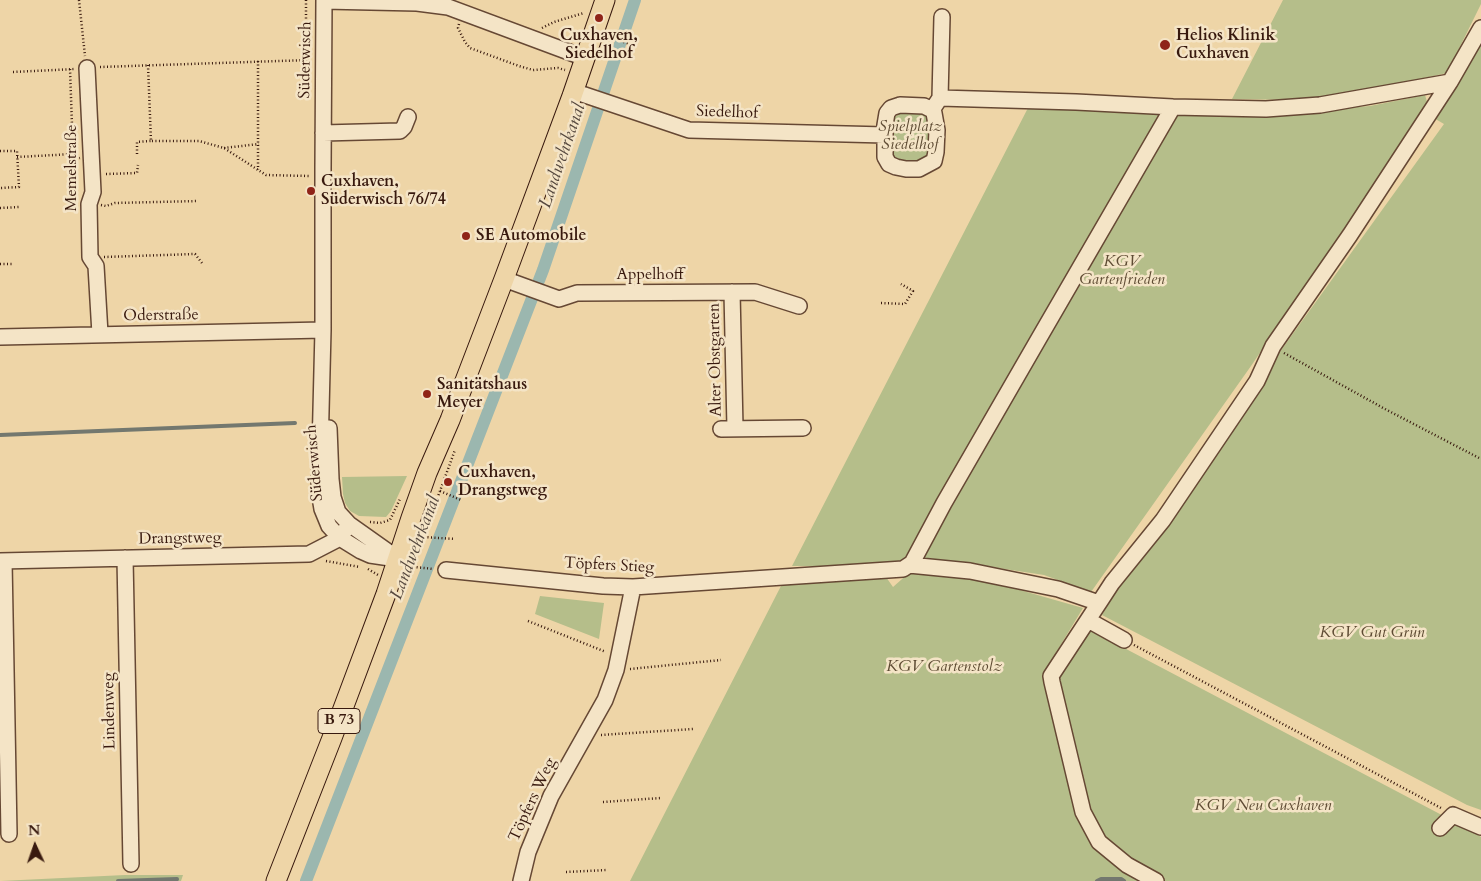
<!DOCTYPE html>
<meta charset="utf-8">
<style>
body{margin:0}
#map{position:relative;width:1481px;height:881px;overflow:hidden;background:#eed5a7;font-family:Cardo,serif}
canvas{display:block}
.north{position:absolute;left:10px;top:821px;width:50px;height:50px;-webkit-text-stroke:4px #f4e4c6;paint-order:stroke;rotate:357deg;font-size:14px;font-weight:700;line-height:20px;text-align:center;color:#38190e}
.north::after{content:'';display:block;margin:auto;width:18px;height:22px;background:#38190e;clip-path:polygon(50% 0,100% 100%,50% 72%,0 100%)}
</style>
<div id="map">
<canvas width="1481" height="881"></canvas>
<div class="north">N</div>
</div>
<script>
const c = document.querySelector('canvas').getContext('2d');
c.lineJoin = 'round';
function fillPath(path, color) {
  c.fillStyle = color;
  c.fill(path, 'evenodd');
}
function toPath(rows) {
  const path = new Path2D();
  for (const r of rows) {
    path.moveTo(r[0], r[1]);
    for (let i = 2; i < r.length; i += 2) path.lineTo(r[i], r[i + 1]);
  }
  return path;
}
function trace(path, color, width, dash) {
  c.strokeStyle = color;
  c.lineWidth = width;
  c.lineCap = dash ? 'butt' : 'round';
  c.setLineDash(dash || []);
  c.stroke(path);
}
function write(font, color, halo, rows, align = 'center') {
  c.font = font + ' Cardo,serif';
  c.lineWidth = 5;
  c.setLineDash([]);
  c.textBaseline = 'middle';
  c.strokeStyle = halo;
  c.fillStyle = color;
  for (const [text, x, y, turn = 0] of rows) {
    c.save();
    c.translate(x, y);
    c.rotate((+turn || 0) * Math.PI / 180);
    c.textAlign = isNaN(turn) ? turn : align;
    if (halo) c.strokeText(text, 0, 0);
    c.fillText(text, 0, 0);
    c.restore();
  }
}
const green = toPath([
 [1283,0,1481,0,1481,4,1447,73,1365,91,1296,100,1232,99],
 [1481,34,1481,810,1467,805,1102,615,1132,565,1191,486,1279,353,1444,124,1432,117],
 [1425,95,1428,105,1251,366,1091,592,1044,575,985,566,792,566,1029,106,1160,114,1268,114,1370,106],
 [919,112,928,116,930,123,928,156,924,163,909,163,897,160,889,153,893,118,901,113],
 [407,476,391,511,386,517,359,516,350,511,345,503,343,494,342,477],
 [910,572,992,582,1083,608,1051,661,1057,679,1090,630,1476,833,1481,837,1481,881,630,881,782,584,886,577,893,587],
 [540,596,604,603,599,639,535,614],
 [125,875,183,875,181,881,0,881]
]);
const stream = toPath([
 [0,435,295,423],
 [118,881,177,879,176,881],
 [1097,881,1101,879,1121,879,1124,881]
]);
const canal = toPath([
 [306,881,543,270,635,0]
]);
const path = toPath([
 [79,0,85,56],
 [306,0,306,55,310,63],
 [459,24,458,28,465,42,470,48,519,66,533,70,558,68,565,70],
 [542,28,554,22,584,13],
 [607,36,635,46],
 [258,61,258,170],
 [148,65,151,141,199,141,224,148,266,175,310,176],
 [100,67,309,60],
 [13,72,75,69],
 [224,148,259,144],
 [0,151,17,151,19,187,0,188],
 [73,154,74,159,80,158],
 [137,154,137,142,151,141],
 [17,157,73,154,70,69],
 [106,174,137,173,138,165],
 [101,205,106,206,115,203,198,201],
 [0,208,19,207],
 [104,257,195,254,202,263],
 [0,264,12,264],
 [881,303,905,304,913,291,901,284],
 [1284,353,1385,409,1481,459],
 [440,491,461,500],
 [370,522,380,523,390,520,400,499],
 [424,537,455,539],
 [418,551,455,450],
 [326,561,360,567],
 [410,565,415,567,434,569],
 [368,569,378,575],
 [528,621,606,652],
 [1134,645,1441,808],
 [630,669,721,660],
 [601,735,693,729],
 [603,802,661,798],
 [566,872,607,870]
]);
const minor = toPath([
 [324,0,323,168,323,330,319,491,322,509,329,526,340,538,361,551,370,555,397,559],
 [324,1,417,3,448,7,585,58],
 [87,68,93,192,89,204,90,257,96,266,100,334],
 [573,91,689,130,885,135],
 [940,98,1076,102,1173,107,1266,109,1320,105,1450,82],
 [900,105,924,106,932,110,934,113,937,130,936,152,934,161,919,169,906,169,896,167,889,164,885,157,885,125,887,113,891,108,900,105],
 [934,107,940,98,942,17],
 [323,133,400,131,404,127,408,117],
 [504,279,559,299,577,293,755,292,799,306],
 [732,292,735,428],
 [0,337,323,330],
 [329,428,331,479,333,497,338,512,349,524,397,558],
 [721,429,803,428],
 [125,558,131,864],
 [0,561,309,554,340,538,349,524],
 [4,561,9,834],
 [909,565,970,571,1058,589,1099,603,1112,583,1163,520,1257,381,1273,346,1350,235,1450,82,1481,28],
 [446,570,603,586,633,587,903,569,912,563,944,503,1038,340,1173,107],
 [1099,603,1051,676,1052,682,1083,812,1099,842,1127,865,1156,881],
 [1088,620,1124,640],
 [1440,828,1453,815,1481,827],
 [521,881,528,852,551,796,605,700,616,670,633,587]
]);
const major = toPath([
 [276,881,332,738,386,594,411,518,427,473,450,420,504,279,572,96,605,0]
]);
const markers = [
 [599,18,5,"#8f2418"],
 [1165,45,6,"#8f2418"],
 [311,191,5,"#8f2418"],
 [466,236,5,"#8f2418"],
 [427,394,5,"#8f2418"],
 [448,482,5,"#8f2418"]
];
const shields = [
 [339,721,42]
];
const shieldNames = [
 ["B 73",339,721]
];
const poiNames = [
 ["Cuxhaven,",599,36,"center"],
 ["Siedelhof",599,54,"center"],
 ["Helios Klinik",1176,36],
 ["Cuxhaven",1176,54],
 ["Cuxhaven,",321,182],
 ["Süderwisch 76/74",321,200],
 ["SE Automobile",476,236],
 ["Sanitätshaus",437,385],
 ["Meyer",437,403],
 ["Cuxhaven,",458,473],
 ["Drangstweg",458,491]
];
const streetNames = [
 ["Süderwisch",306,60,-89],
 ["Siedelhof",727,113,2],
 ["Memelstraße",72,168,-90],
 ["Appelhoff",650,275],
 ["Oderstraße",161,316,-1],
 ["Alter Obstgarten",716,360,-91],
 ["Süderwisch",315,463,-95],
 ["Drangstweg",180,539,-1],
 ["Töpfers Stieg",609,566,3],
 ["Lindenweg",110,711,-91],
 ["Töpfers Weg",533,800,-65]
];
const parkNames = [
 ["Spielplatz",910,127],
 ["Siedelhof",910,145],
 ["KGV",1122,262],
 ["Gartenfrieden",1122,280],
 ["KGV Gut Grün",1372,633],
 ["KGV Gartenstolz",944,667],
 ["KGV Neu Cuxhaven",1263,806]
];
const waterNames = [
 ["Landwehrkanal",563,156,-71],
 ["Landwehrkanal",416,548,-69]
];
fillPath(green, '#b5be8a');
trace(stream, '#73786f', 4);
trace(canal, '#9bb7af', 12);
trace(minor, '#664834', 18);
trace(major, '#38190e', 21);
trace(path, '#38190e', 2.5, [1, 2.5]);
trace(minor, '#f4e4c6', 15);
trace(major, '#eed5a7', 19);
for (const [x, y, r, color] of markers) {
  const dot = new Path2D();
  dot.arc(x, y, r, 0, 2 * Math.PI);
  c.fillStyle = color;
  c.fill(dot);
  trace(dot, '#f4e4c6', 2);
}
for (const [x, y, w] of shields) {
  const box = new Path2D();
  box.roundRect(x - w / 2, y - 12.5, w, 25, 4);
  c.fillStyle = '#f4e4c6';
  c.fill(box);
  trace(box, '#38190e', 1);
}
write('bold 15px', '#38190e', null, shieldNames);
write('bold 16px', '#38190e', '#f4e4c6', poiNames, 'left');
write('16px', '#38190e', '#f4e4c6', streetNames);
write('italic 16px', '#5e4b33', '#f4e4c6', parkNames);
write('italic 18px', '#56483e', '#f4e4c6', waterNames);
</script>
